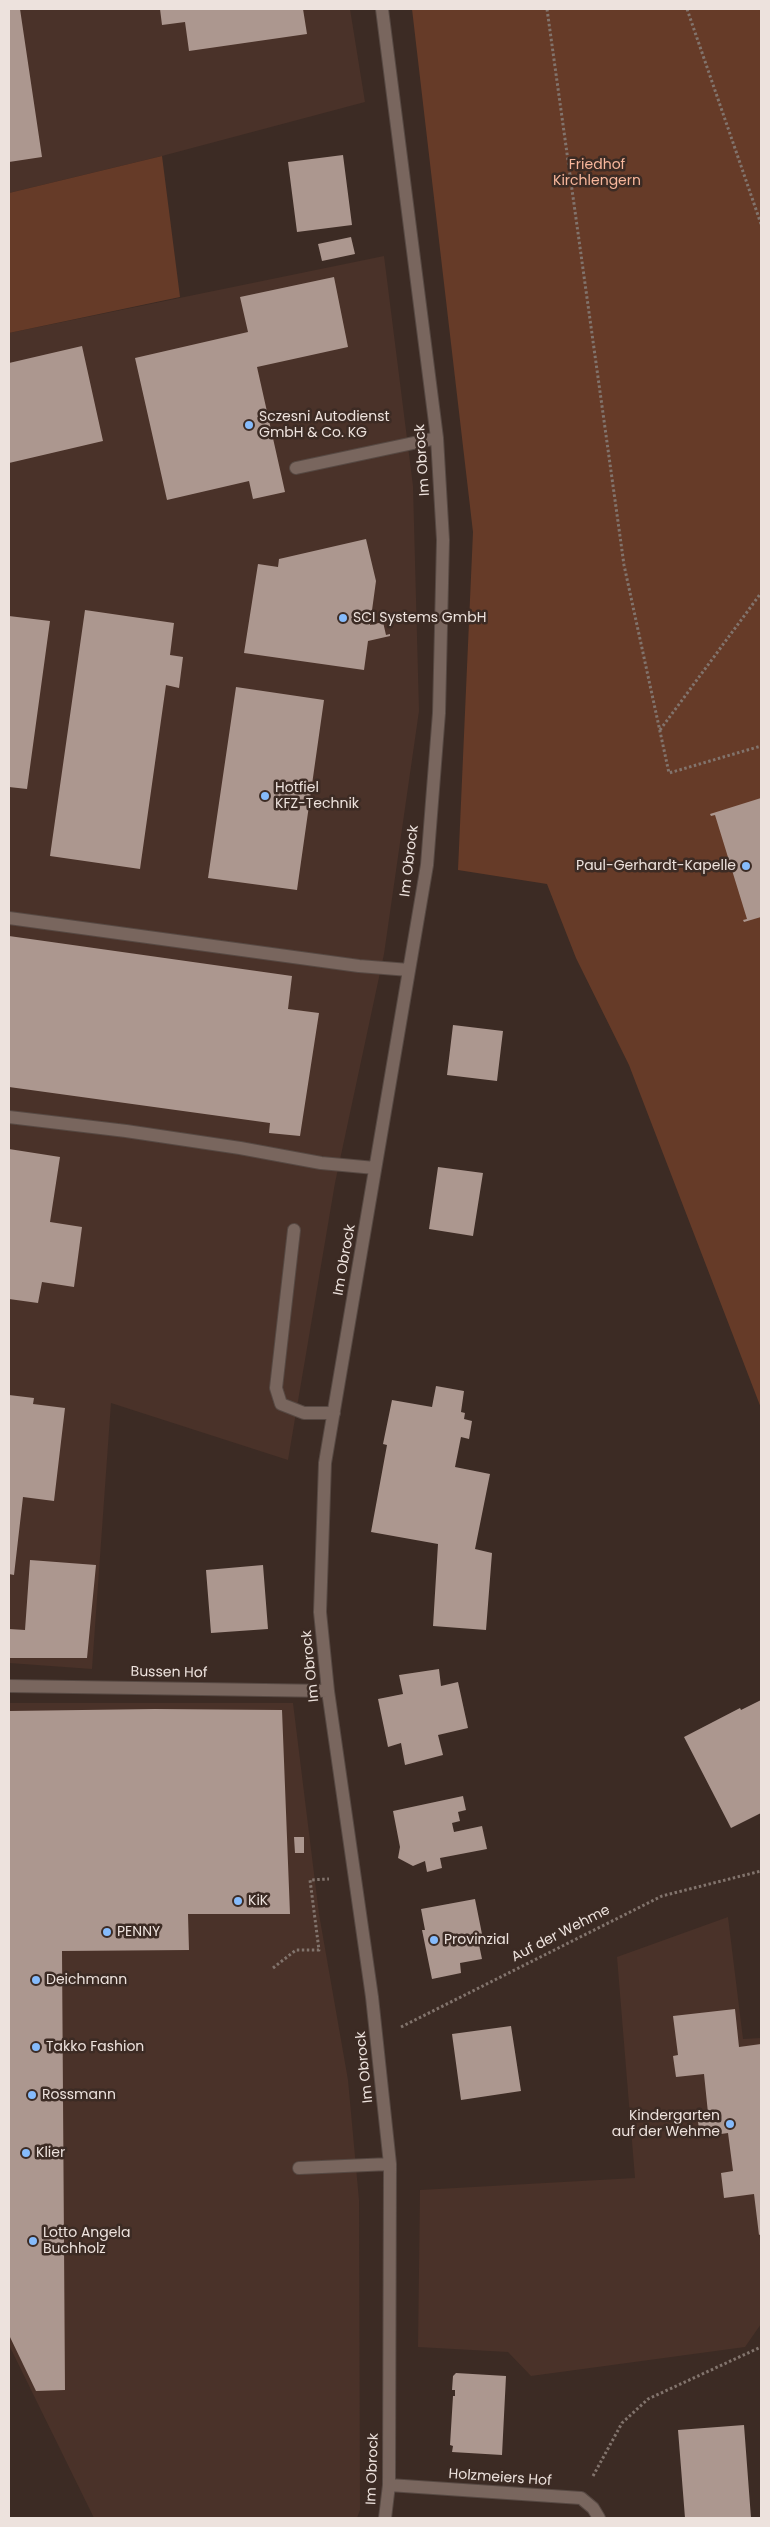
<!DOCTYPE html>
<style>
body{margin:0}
#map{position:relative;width:770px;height:2527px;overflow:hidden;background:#3c2b24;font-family:Poppins,sans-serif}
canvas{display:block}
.frame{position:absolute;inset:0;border:10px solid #ede2dd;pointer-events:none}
</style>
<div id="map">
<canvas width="770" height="2527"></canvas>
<div class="frame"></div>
</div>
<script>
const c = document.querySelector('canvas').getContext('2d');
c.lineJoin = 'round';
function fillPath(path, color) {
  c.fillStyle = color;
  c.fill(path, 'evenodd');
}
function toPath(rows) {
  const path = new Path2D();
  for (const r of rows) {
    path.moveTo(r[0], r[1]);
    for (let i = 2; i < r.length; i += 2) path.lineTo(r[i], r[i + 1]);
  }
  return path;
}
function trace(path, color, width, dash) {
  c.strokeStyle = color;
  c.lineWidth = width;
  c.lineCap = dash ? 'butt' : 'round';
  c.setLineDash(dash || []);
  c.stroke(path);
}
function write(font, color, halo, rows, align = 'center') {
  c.font = font + ' Poppins,sans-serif';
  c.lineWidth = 5;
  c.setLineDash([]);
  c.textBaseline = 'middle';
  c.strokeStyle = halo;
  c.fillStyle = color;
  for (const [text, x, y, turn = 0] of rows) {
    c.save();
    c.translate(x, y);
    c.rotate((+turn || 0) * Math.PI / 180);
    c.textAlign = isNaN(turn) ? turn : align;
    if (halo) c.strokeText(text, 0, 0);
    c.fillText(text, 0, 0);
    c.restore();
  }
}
const built = toPath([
 [9,9,350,9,365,102,162,156,9,193],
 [384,256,413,486,419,711,384,954,335,1183,288,1460,111,1403,92,1669,9,1663,9,333],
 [9,1703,293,1703,319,1914,348,2080,359,2200,360,2510,357,2518,94,2518,9,2345],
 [728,1917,743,2039,761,2038,761,2324,745,2347,531,2376,508,2352,418,2347,420,2190,635,2178,617,1957]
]);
const green = toPath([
 [412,9,761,9,761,1408,629,1065,576,958,547,884,458,870,473,532],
 [162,156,180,297,9,333,9,193]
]);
const building = toPath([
 [9,9,20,9,42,157,9,162],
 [160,9,303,9,307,34,189,51,185,22,162,25],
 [343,155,352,225,297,232,288,162],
 [351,237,355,254,322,261,318,244],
 [334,277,348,347,257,367,281,474,268,477,281,474,285,492,253,499,249,481,167,500,135,358,248,332,240,297],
 [82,346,103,441,9,463,9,363],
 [366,539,376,581,370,625,383,622,386,635,390,634,390,636,368,641,364,670,244,653,258,564,278,567,279,559],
 [85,610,174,623,170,655,183,657,179,688,166,685,140,869,50,856],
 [9,616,50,621,27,789,9,787],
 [236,687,324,700,297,890,208,878],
 [761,798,761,917,744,922,743,920,747,919,715,815,711,816,710,814],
 [9,936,292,976,288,1009,319,1013,300,1136,269,1133,270,1123,9,1087],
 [453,1025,503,1031,497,1081,447,1075],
 [9,1149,60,1157,50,1222,82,1227,74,1287,42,1282,38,1303,9,1299],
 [438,1167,483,1173,473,1236,429,1229],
 [436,1386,464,1391,461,1412,465,1413,464,1419,472,1421,469,1439,461,1437,455,1467,490,1474,475,1549,492,1553,486,1630,433,1626,438,1544,371,1532,387,1445,383,1444,392,1400,432,1407],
 [9,1395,34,1398,33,1404,65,1408,54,1501,23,1497,14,1575,9,1574],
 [30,1560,96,1565,87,1658,9,1658,9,1629,25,1630],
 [263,1565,268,1629,211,1633,206,1570],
 [439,1669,441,1686,458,1682,468,1728,438,1735,443,1755,405,1765,401,1743,388,1747,378,1699,403,1694,399,1675],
 [761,1700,761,1813,731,1828,684,1737,740,1708,741,1710],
 [155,1709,282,1710,290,1914,188,1914,189,1950,62,1951,65,2390,36,2391,9,2335,9,1711],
 [463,1796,466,1810,458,1812,460,1821,452,1823,454,1832,482,1826,487,1849,440,1858,442,1868,427,1872,425,1861,413,1866,398,1858,400,1847,393,1811],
 [294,1837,304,1837,304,1853,295,1853],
 [475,1899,482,1934,477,1935,482,1959,460,1963,461,1973,432,1979,422,1930,425,1930,421,1909],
 [735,2009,739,2047,761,2044,761,2234,759,2235,754,2194,724,2198,721,2173,733,2171,728,2133,700,2137,697,2114,708,2113,704,2074,676,2077,673,2056,678,2055,673,2016],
 [511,2026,521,2091,461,2100,452,2034],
 [456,2373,506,2376,502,2455,452,2452,453,2446,450,2445,453,2396,455,2396,455,2390,452,2390,453,2376],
 [744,2425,751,2518,685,2518,678,2430]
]);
const path = toPath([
 [547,9,624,565,669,773,761,746],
 [687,9,761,224],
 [660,730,761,593],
 [273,1968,296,1950,319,1950,310,1880,329,1879],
 [401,2027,662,1896,761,1871],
 [593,2476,622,2423,648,2399,761,2347]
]);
const minor = toPath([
 [382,9,437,438,443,540,439,713,427,865,325,1463,320,1612,328,1691,372,1997,390,2164,389,2485,385,2518],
 [296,468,437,438],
 [9,918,359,966,409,970],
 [9,1117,126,1131,240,1148,321,1163,375,1168],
 [294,1230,276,1388,281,1404,304,1413,334,1413],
 [9,1686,328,1691],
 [299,2168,390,2164],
 [389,2485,581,2498,593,2508,599,2518]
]);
const markers = [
 [249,425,5,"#86bbfb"],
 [343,618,5,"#86bbfb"],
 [265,796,5,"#86bbfb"],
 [746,866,5,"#86bbfb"],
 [238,1901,5,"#86bbfb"],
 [107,1932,5,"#86bbfb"],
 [434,1940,5,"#86bbfb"],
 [36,1980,5,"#86bbfb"],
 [36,2047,5,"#86bbfb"],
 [32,2095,5,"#86bbfb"],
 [730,2124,5,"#86bbfb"],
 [26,2153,5,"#86bbfb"],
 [33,2241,5,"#86bbfb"]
];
const parkNames = [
 ["Friedhof",597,165],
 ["Kirchlengern",597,181]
];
const poiNames = [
 ["Sczesni Autodienst",259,417],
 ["GmbH & Co. KG",259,433],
 ["SCI Systems GmbH",353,618],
 ["Hotfiel",275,788],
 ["KFZ-Technik",275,804],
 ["Paul-Gerhardt-Kapelle",736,866,"right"],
 ["KiK",248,1901],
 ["PENNY",117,1932],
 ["Provinzial",444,1940],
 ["Deichmann",46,1980],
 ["Takko Fashion",46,2047],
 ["Rossmann",42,2095],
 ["Kindergarten",720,2116,"right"],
 ["auf der Wehme",720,2132,"right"],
 ["Klier",36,2153],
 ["Lotto Angela",43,2233],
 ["Buchholz",43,2249]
];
const streetNames = [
 ["Im Obrock",423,460,-94],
 ["Im Obrock",410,861,-83],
 ["Im Obrock",345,1260,-80],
 ["Im Obrock",311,1666,-96],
 ["Bussen Hof",169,1673,1],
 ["Auf der Wehme",561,1934,-27],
 ["Im Obrock",365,2067,-96],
 ["Im Obrock",373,2469,-88],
 ["Holzmeiers Hof",500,2478,4]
];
fillPath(built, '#4a3229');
fillPath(green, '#663b28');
fillPath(building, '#ac978f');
trace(minor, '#574943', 14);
trace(path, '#82746d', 3, [2.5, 2.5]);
trace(minor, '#79665e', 12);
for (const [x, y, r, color] of markers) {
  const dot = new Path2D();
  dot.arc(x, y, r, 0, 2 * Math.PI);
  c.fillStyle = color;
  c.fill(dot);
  trace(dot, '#3c2b24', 2);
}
write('14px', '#f8b79c', '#3c2b24', parkNames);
write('14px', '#ede2dd', '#3c2b24', poiNames, 'left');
write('14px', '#ede2dd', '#3c2b24', streetNames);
</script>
